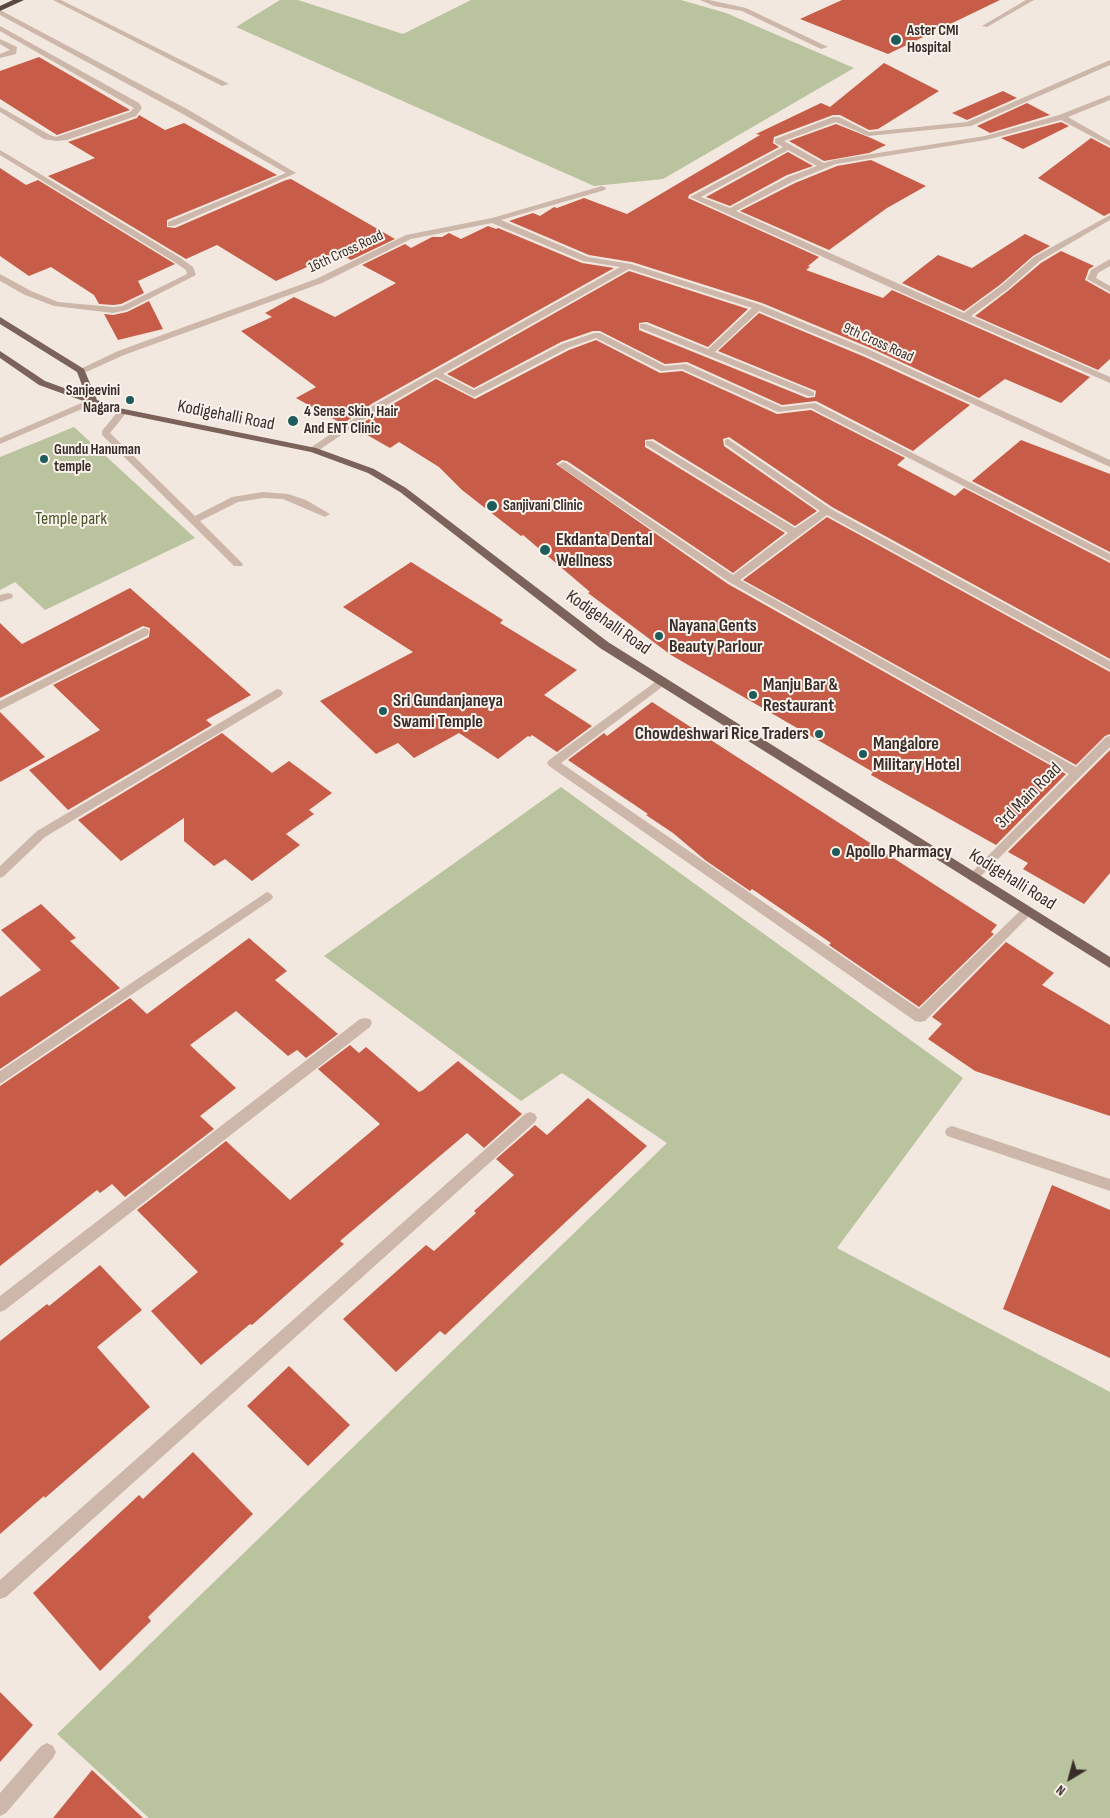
<!DOCTYPE html>
<style>
body{margin:0}
#map{position:relative;width:1110px;height:1818px;overflow:hidden;background:#f3e8df;font-family:"Sofia Sans Condensed",sans-serif}
canvas{display:block}
.north{position:absolute;left:1045px;top:1753px;width:50px;height:50px;-webkit-text-stroke:4px #faf2eb;paint-order:stroke;rotate:217deg;font-size:14px;font-weight:700;line-height:20px;text-align:center;color:#392d2a}
.north::after{content:'';display:block;margin:auto;width:18px;height:22px;background:#392d2a;clip-path:polygon(50% 0,100% 100%,50% 72%,0 100%)}
</style>
<div id="map">
<canvas width="1110" height="1818"></canvas>
<div class="north">N</div>
</div>
<script>
const c = document.querySelector('canvas').getContext('2d');
c.lineJoin = 'round';
function fillPath(path, color) {
  c.fillStyle = color;
  c.fill(path, 'evenodd');
}
function toPath(rows) {
  const path = new Path2D();
  for (const r of rows) {
    path.moveTo(r[0], r[1]);
    for (let i = 2; i < r.length; i += 2) path.lineTo(r[i], r[i + 1]);
  }
  return path;
}
function trace(path, color, width, dash) {
  c.strokeStyle = color;
  c.lineWidth = width;
  c.lineCap = dash ? 'butt' : 'round';
  c.setLineDash(dash || []);
  c.stroke(path);
}
function write(font, color, halo, rows, align = 'center') {
  c.font = font + ' "Sofia Sans Condensed",sans-serif';
  c.lineWidth = 4;
  c.setLineDash([]);
  c.textBaseline = 'middle';
  c.strokeStyle = halo;
  c.fillStyle = color;
  for (const [text, x, y, turn = 0] of rows) {
    c.save();
    c.translate(x, y);
    c.rotate((+turn || 0) * Math.PI / 180);
    c.textAlign = isNaN(turn) ? turn : align;
    if (halo) c.strokeText(text, 0, 0);
    c.fillText(text, 0, 0);
    c.restore();
  }
}
const green = toPath([
 [280,0,298,0,403,34,471,0,681,0,726,13,854,68,663,179,594,186,236,27],
 [74,427,195,538,45,610,15,582,0,590,0,457],
 [561,787,963,1078,837,1248,1110,1392,1110,1818,149,1818,57,1734,667,1143,562,1073,521,1101,324,956]
]);
const building = toPath([
 [842,0,1000,0,888,54,800,19],
 [39,57,130,110,57,135,0,99,0,71],
 [884,63,939,91,878,129,869,130,840,115,833,115,774,137,773,143,779,147,689,195,688,198,819,257,808,266,810,267,806,270,883,298,892,290,1090,377,1061,403,1005,379,979,398,873,349,762,303,632,262,589,255,509,221,533,213,540,216,554,207,557,208,584,198,627,214,760,135,756,134,821,103,830,107],
 [1003,91,1017,98,967,120,952,113],
 [1027,103,1050,115,990,133,977,126],
 [139,115,165,130,184,123,277,175,167,220,167,227,175,228,286,180,291,179,395,239,351,260,338,253,276,281,217,245,186,259,48,176,95,158,68,142,137,118],
 [1061,122,1069,126,1023,149,1001,138],
 [836,124,871,138,886,145,869,153,824,161,789,141],
 [1091,138,1110,148,1110,213,1104,216,1038,178],
 [788,152,813,166,787,175,730,206,706,197],
 [871,160,926,186,887,208,829,250,740,211,795,183,837,166],
 [0,168,26,185,38,180,175,264,138,281,144,293,121,304,113,305,99,304,94,295,51,267,29,276,0,256],
 [488,226,496,229,498,228,582,263,614,268,373,403,344,423,339,422,296,398,316,387,241,331,272,317,265,313,294,297,335,317,396,283,362,265,405,244,411,248,432,237,442,237,449,233,461,239],
 [1025,234,1050,246,1033,256,1001,284,964,311,902,283,938,255,972,268],
 [1061,251,1094,266,1089,269,1085,280,1110,294,1110,359,1098,370,975,316,1009,290,1041,263],
 [629,271,748,309,708,347,647,322,639,323,639,330,807,398,815,397,816,391,718,351,759,313,865,357,970,405,913,451,816,401,782,405,687,362,665,364,600,331,593,331,561,342,474,388,447,374],
 [149,301,163,329,118,340,104,314,113,315,127,312],
 [596,340,660,373,682,371,777,414,811,410,905,458,897,465,955,496,964,488,1110,563,1110,659,832,507,729,437,723,439,724,446,817,511,795,526,653,439,645,440,645,447,785,533,733,573,567,461,562,460,556,464,728,584,1066,774,996,845,871,775,873,772,671,655,588,593,590,592,523,535,521,536,462,490,439,467,399,442,390,448,355,428,381,411,436,379,475,399,569,350],
 [1021,440,1110,474,1110,552,972,481],
 [827,517,1110,672,1110,734,1105,736,1076,765,743,580],
 [411,562,503,620,500,623,577,670,544,695,592,726,557,752,532,735,530,737,528,736,498,759,459,733,414,758,398,743,376,754,320,701,413,652,343,607],
 [130,588,251,695,206,720,212,725,68,810,29,770,100,730,53,685,149,637,150,628,143,626,0,698,0,623,22,644],
 [652,702,997,925,991,932,994,934,919,1007,829,945,831,943,752,889,750,891,705,860,673,833,646,815,648,814,568,760,604,733,607,736],
 [0,712,45,757,0,782],
 [222,733,272,773,289,761,332,793,309,810,314,814,286,834,300,845,252,881,225,859,214,866,184,841,184,818,121,861,78,820],
 [1110,750,1110,873,1084,904,1023,869,1028,863,1008,852],
 [41,904,76,938,70,941,120,988,0,1069,0,997,41,970,1,930],
 [249,938,287,971,275,980,338,1034,306,1058,297,1050,288,1056,236,1011,190,1045,236,1088,200,1116,214,1129,125,1197,112,1184,100,1193,97,1190,0,1266,0,1086,130,998,147,1014],
 [1006,942,1054,973,1042,985,1110,1025,1110,1116,975,1071,928,1039,942,1024,932,1017],
 [350,1045,359,1053,366,1047,419,1092,423,1090,458,1061,522,1114,484,1148,467,1133,340,1241,344,1244,252,1325,250,1324,201,1365,151,1311,198,1272,137,1210,226,1141,290,1200,380,1124,318,1069],
 [588,1098,647,1146,445,1335,440,1331,396,1372,343,1319,426,1245,434,1251,476,1213,474,1211,514,1175,496,1159,535,1125,547,1135],
 [1052,1185,1110,1210,1110,1358,1003,1309],
 [100,1265,142,1310,97,1347,150,1407,45,1498,44,1496,0,1534,0,1341,47,1304,49,1306],
 [289,1366,350,1425,308,1466,247,1406],
 [193,1452,253,1514,148,1617,151,1621,100,1671,33,1593,139,1495,143,1499],
 [0,1692,33,1725,0,1762],
 [92,1770,143,1818,53,1818]
]);
const minor = toPath([
 [53,0,61,0,229,84,222,86,53,0],
 [700,0,709,0,746,8,828,47,821,49,742,11,714,6,700,0],
 [1026,0,1034,0,987,27,982,26,1026,0],
 [0,10,187,109,296,173,174,226,168,226,168,222,286,173,181,113,0,15,0,10],
 [0,26,139,103,142,108,136,116,67,140,56,141,44,139,0,112,0,107,50,135,56,137,130,112,134,108,0,31,0,26],
 [0,39,17,47,16,54,0,58,0,54,10,50,0,44,0,39],
 [1110,60,1110,65,971,126,868,136,836,122,784,141,824,163,834,160,985,136,1059,115,1110,95,1110,100,1068,117,1110,141,1110,146,1061,120,986,140,836,164,794,181,736,211,964,313,1002,285,1034,257,1110,215,1110,220,1040,261,1008,289,971,316,1110,377,1110,383,916,299,690,197,783,147,775,143,775,139,833,117,839,117,869,132,967,122,1110,60],
 [788,150,817,166,788,177,730,208,701,197,788,150],
 [0,150,179,257,193,267,196,275,127,310,113,313,54,306,25,295,0,281,0,274,31,291,58,302,113,307,122,306,187,274,186,270,173,261,0,155,0,150],
 [602,186,606,188,605,190,501,220,588,257,631,264,761,305,872,351,1110,460,1110,467,866,355,759,311,715,352,814,392,814,396,808,396,640,328,640,324,646,324,708,349,752,308,629,269,443,374,474,390,562,344,594,333,600,333,665,366,686,364,782,407,815,403,1110,554,1110,561,811,408,778,412,682,369,661,371,596,338,568,348,474,397,436,377,380,409,316,452,310,452,310,448,374,405,620,267,583,261,492,223,411,239,322,283,124,355,84,373,78,373,76,371,118,351,316,279,406,235,492,218,602,186],
 [1110,259,1110,266,1098,273,1096,278,1110,286,1110,292,1087,279,1091,270,1110,259],
 [93,398,98,401,96,403,0,444,0,438,93,398],
 [122,409,127,412,110,433,195,516,232,497,263,492,288,494,306,500,330,514,325,517,283,499,263,498,238,502,200,521,243,564,242,566,234,566,102,435,102,431,119,410,122,409],
 [728,439,831,509,1110,661,1110,670,827,515,740,580,1076,767,1106,737,1110,736,1110,747,977,880,973,882,969,880,967,877,1069,774,729,582,558,465,563,462,566,463,733,575,788,533,646,445,646,441,652,441,795,528,820,511,725,444,725,440,728,439],
 [8,593,12,594,13,596,12,598,0,602,0,595,8,593],
 [144,628,148,629,149,632,148,635,0,710,0,701,144,628],
 [662,677,666,678,668,681,666,684,561,763,919,1009,1023,908,1031,908,1033,911,1031,914,925,1021,920,1022,915,1021,549,766,547,763,549,760,662,677],
 [277,689,281,690,283,693,281,696,45,837,4,876,0,878,0,866,37,831,277,689],
 [267,892,271,894,273,897,271,900,0,1084,0,1071,267,892],
 [365,1018,370,1019,372,1023,370,1027,5,1310,0,1312,0,1296,360,1019,365,1018],
 [530,1112,535,1114,537,1118,535,1122,6,1597,0,1599,0,1580,525,1114,530,1112],
 [952,1126,1110,1179,1110,1191,947,1136,945,1132,947,1128,952,1126],
 [47,1743,53,1746,56,1752,53,1758,6,1813,0,1816,0,1793,41,1746,47,1743]
]);
const major = toPath([
 [0,317,84,369,97,400,119,408,316,448,374,469,406,488,608,642,1110,957,1110,968,600,648,400,492,368,473,311,452,114,412,39,385,0,358,0,351,45,381,86,396,77,372,0,324,0,317]
]);
const highway = toPath([
 [13,0,24,0,0,11,0,6,13,0]
]);
const markers = [
 [896,40,6,"#1e5c5b"],
 [130,400,5,"#1e5c5b"],
 [293,421,6,"#1e5c5b"],
 [44,459,5,"#1e5c5b"],
 [492,506,6,"#1e5c5b"],
 [545,550,6,"#1e5c5b"],
 [659,636,5,"#1e5c5b"],
 [753,695,5,"#1e5c5b"],
 [383,711,5,"#1e5c5b"],
 [819,734,5,"#1e5c5b"],
 [863,754,5,"#1e5c5b"],
 [836,852,5,"#1e5c5b"]
];
const farPoinames = [
 ["Aster CMI",907,31],
 ["Hospital",907,48],
 ["Sanjeevini",120,391,"right"],
 ["Nagara",120,408,"right"],
 ["4 Sense Skin, Hair",304,412],
 ["And ENT Clinic",304,429],
 ["Gundu Hanuman",54,450],
 ["temple",54,467],
 ["Sanjivani Clinic",503,506]
];
const farStreetnames = [
 ["16th Cross Road",346,252,-25],
 ["9th Cross Road",878,343,24]
];
const streetNames = [
 ["Kodigehalli Road",226,416,11],
 ["Kodigehalli Road",608,623,35],
 ["3rd Main Road",1029,796,-45],
 ["Kodigehalli Road",1012,880,32]
];
const parkNames = [
 ["Temple park",71,519]
];
const poiNames = [
 ["Ekdanta Dental",556,540],
 ["Wellness",556,561],
 ["Nayana Gents",669,626],
 ["Beauty Parlour",669,647],
 ["Manju Bar &",763,685],
 ["Restaurant",763,706],
 ["Sri Gundanjaneya",393,701],
 ["Swami Temple",393,722],
 ["Chowdeshwari Rice Traders",809,734,"right"],
 ["Mangalore",873,744],
 ["Military Hotel",873,765],
 ["Apollo Pharmacy",846,852]
];
fillPath(green, '#b9c39e');
fillPath(building, '#c75d48');
fillPath(minor, '#ccb7aa');
fillPath(major, '#7b635b');
fillPath(highway, '#5a4741');
for (const [x, y, r, color] of markers) {
  const dot = new Path2D();
  dot.arc(x, y, r, 0, 2 * Math.PI);
  c.fillStyle = color;
  c.fill(dot);
  trace(dot, '#faf2eb', 2);
}
write('bold 15px', '#392d2a', '#faf2eb', farPoinames, 'left');
write('15px', '#392d2a', '#faf2eb', farStreetnames);
write('18px', '#392d2a', '#faf2eb', streetNames);
write('18px', '#4c582d', '#faf2eb', parkNames);
write('bold 18px', '#392d2a', '#faf2eb', poiNames, 'left');
</script>
